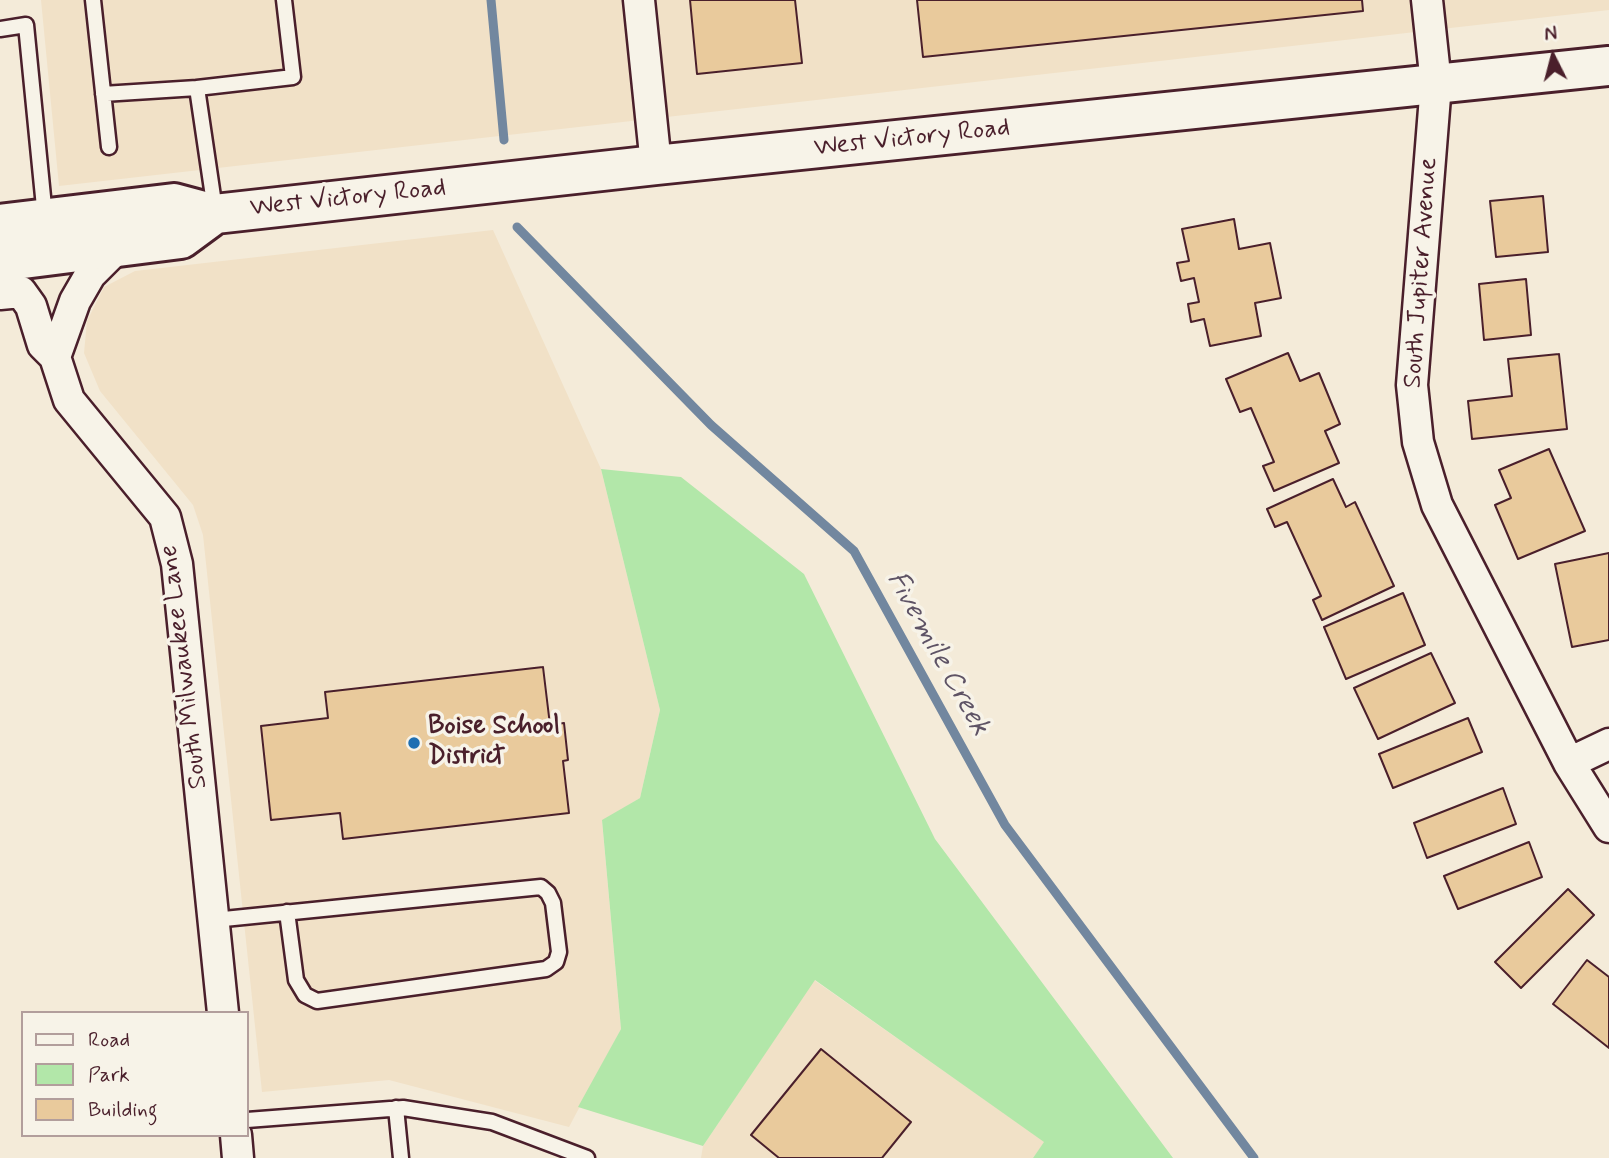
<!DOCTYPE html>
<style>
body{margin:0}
#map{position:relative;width:1609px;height:1158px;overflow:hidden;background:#f4ebd9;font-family:Mynerve,sans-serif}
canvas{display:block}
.legend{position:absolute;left:21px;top:1011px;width:228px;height:126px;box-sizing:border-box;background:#f7f3e8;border:2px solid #b29e9c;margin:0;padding:9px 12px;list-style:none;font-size:21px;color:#4a1f2b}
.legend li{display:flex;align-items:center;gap:14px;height:35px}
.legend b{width:35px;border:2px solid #b29e9c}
.north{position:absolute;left:1518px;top:21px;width:70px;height:70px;-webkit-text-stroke:5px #f7f3e8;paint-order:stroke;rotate:354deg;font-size:19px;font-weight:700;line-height:28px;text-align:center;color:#4a1f2b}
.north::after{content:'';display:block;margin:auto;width:24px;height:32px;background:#4a1f2b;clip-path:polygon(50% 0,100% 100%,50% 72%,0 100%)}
</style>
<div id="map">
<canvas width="1609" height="1158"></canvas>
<ul class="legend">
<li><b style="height:9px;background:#f7f3e8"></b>Road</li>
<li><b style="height:19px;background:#b2e7a9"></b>Park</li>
<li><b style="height:19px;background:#e9ca9c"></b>Building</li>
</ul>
<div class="north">N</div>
</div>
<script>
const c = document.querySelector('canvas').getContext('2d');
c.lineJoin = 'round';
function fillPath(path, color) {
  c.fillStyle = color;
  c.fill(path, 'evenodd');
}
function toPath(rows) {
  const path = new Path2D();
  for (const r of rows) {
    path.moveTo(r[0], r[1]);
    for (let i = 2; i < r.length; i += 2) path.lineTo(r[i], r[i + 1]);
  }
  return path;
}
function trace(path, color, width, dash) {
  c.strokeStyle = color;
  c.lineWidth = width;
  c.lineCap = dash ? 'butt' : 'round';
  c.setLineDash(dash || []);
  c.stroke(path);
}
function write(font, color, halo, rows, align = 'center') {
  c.font = font + ' Mynerve,sans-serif';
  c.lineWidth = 7;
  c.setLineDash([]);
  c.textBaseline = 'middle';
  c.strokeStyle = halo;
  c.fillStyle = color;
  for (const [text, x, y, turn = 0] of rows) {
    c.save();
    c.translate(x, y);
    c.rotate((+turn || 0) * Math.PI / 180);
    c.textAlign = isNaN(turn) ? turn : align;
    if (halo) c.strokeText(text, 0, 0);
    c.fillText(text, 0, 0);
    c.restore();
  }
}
const built = toPath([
 [41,0,1609,0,1609,10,59,186],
 [493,230,601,469,660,710,640,798,602,821,621,1029,569,1127,389,1080,262,1092,203,535,193,505,100,391,84,353,87,321,104,287,135,271],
 [814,980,1045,1142,1033,1158,701,1158,703,1146]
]);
const green = toPath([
 [601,469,681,477,804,574,935,839,1173,1158,1033,1158,1044,1142,815,980,703,1146,578,1107,621,1029,602,820,640,798,660,710]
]);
const stream = toPath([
 [491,0,504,140],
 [517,227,711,425,854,551,1005,825,1254,1158]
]);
const building = toPath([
 [690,0,795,0,802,63,697,74,690,0],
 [917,0,1362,0,1363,11,923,57,917,0],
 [1543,196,1548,252,1496,257,1490,201,1543,196],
 [1234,219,1239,249,1270,243,1281,298,1255,303,1261,336,1210,346,1204,319,1191,322,1188,304,1199,302,1194,278,1181,281,1177,263,1189,261,1182,229,1234,219],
 [1526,279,1531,335,1484,340,1479,284,1526,279],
 [1288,353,1300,381,1319,373,1340,424,1325,431,1339,463,1274,491,1263,466,1274,462,1251,408,1240,412,1226,379,1288,353],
 [1559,354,1567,429,1472,439,1468,401,1512,396,1508,359,1559,354],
 [1549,449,1585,531,1518,559,1495,505,1511,498,1499,470,1549,449],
 [1333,479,1346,507,1355,502,1394,586,1322,620,1313,600,1321,596,1287,522,1275,527,1267,509,1333,479],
 [1609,553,1609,640,1572,647,1555,564,1609,553],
 [1403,593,1425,645,1346,679,1324,627,1403,593],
 [1431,653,1455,703,1378,739,1354,688,1431,653],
 [543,667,550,725,564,723,568,760,563,761,569,813,343,839,340,813,271,820,261,726,328,718,325,692,543,667],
 [1468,718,1482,752,1393,788,1379,754,1468,718],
 [1503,788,1516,824,1427,858,1414,823,1503,788],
 [1529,842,1542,877,1458,909,1444,876,1529,842],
 [1568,889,1594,915,1521,988,1495,962,1568,889],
 [1587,960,1609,977,1609,1048,1553,1004,1587,960],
 [821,1049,911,1122,882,1158,779,1158,751,1135,821,1049]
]);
const service = toPath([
 [93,0,109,147],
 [0,29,26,25,45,217],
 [103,94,197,88],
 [215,210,197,88,293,77,284,0],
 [214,920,541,887,548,893,553,903,559,952,556,962,546,969,317,1001,305,995,296,980,287,912],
 [396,1108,401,1158],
 [247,1120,403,1108,492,1122,587,1158]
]);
const minor = toPath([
 [639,0,656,165],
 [1427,0,1436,84,1412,385,1418,442,1437,505,1569,763,1609,827],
 [0,294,21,292,31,306,43,345,55,357,69,400,165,517,177,564,223,1013],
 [55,357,75,301,90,275,116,249],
 [1569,763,1609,744],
 [236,1135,238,1158]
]);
const secondary = toPath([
 [0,224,174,203,215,214,656,165,1609,66],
 [0,262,181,239,215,214]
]);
const markers = [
 [414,743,7,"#1f6fb2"]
];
const streetNames = [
 ["West Victory Road",912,139,-6],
 ["West Victory Road",348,199,-6],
 ["South Jupiter Avenue",1422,273,-86],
 ["South Milwaukee Lane",185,667,-97]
];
const poiNames = [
 ["Boise School",428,728],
 ["District",428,758]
];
const waterNames = [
 ["Fivemile Creek",937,654,61]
];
fillPath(built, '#f1e1c7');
fillPath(green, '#b2e7a9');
trace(stream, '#72879f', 9);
fillPath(building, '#e9ca9c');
trace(building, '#4a1f2b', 2);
trace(service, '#4a1f2b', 19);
trace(minor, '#4a1f2b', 35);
trace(secondary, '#4a1f2b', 44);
trace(service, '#f7f3e8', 14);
trace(minor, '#f7f3e8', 30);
trace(secondary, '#f7f3e8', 38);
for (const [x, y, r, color] of markers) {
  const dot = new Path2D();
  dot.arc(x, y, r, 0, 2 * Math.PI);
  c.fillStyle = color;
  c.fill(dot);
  trace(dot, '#f7f3e8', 2.5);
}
write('26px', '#4a1f2b', '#f7f3e8', streetNames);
write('bold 26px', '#4a1f2b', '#f7f3e8', poiNames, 'left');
write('italic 28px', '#5e5365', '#f7f3e8', waterNames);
</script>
